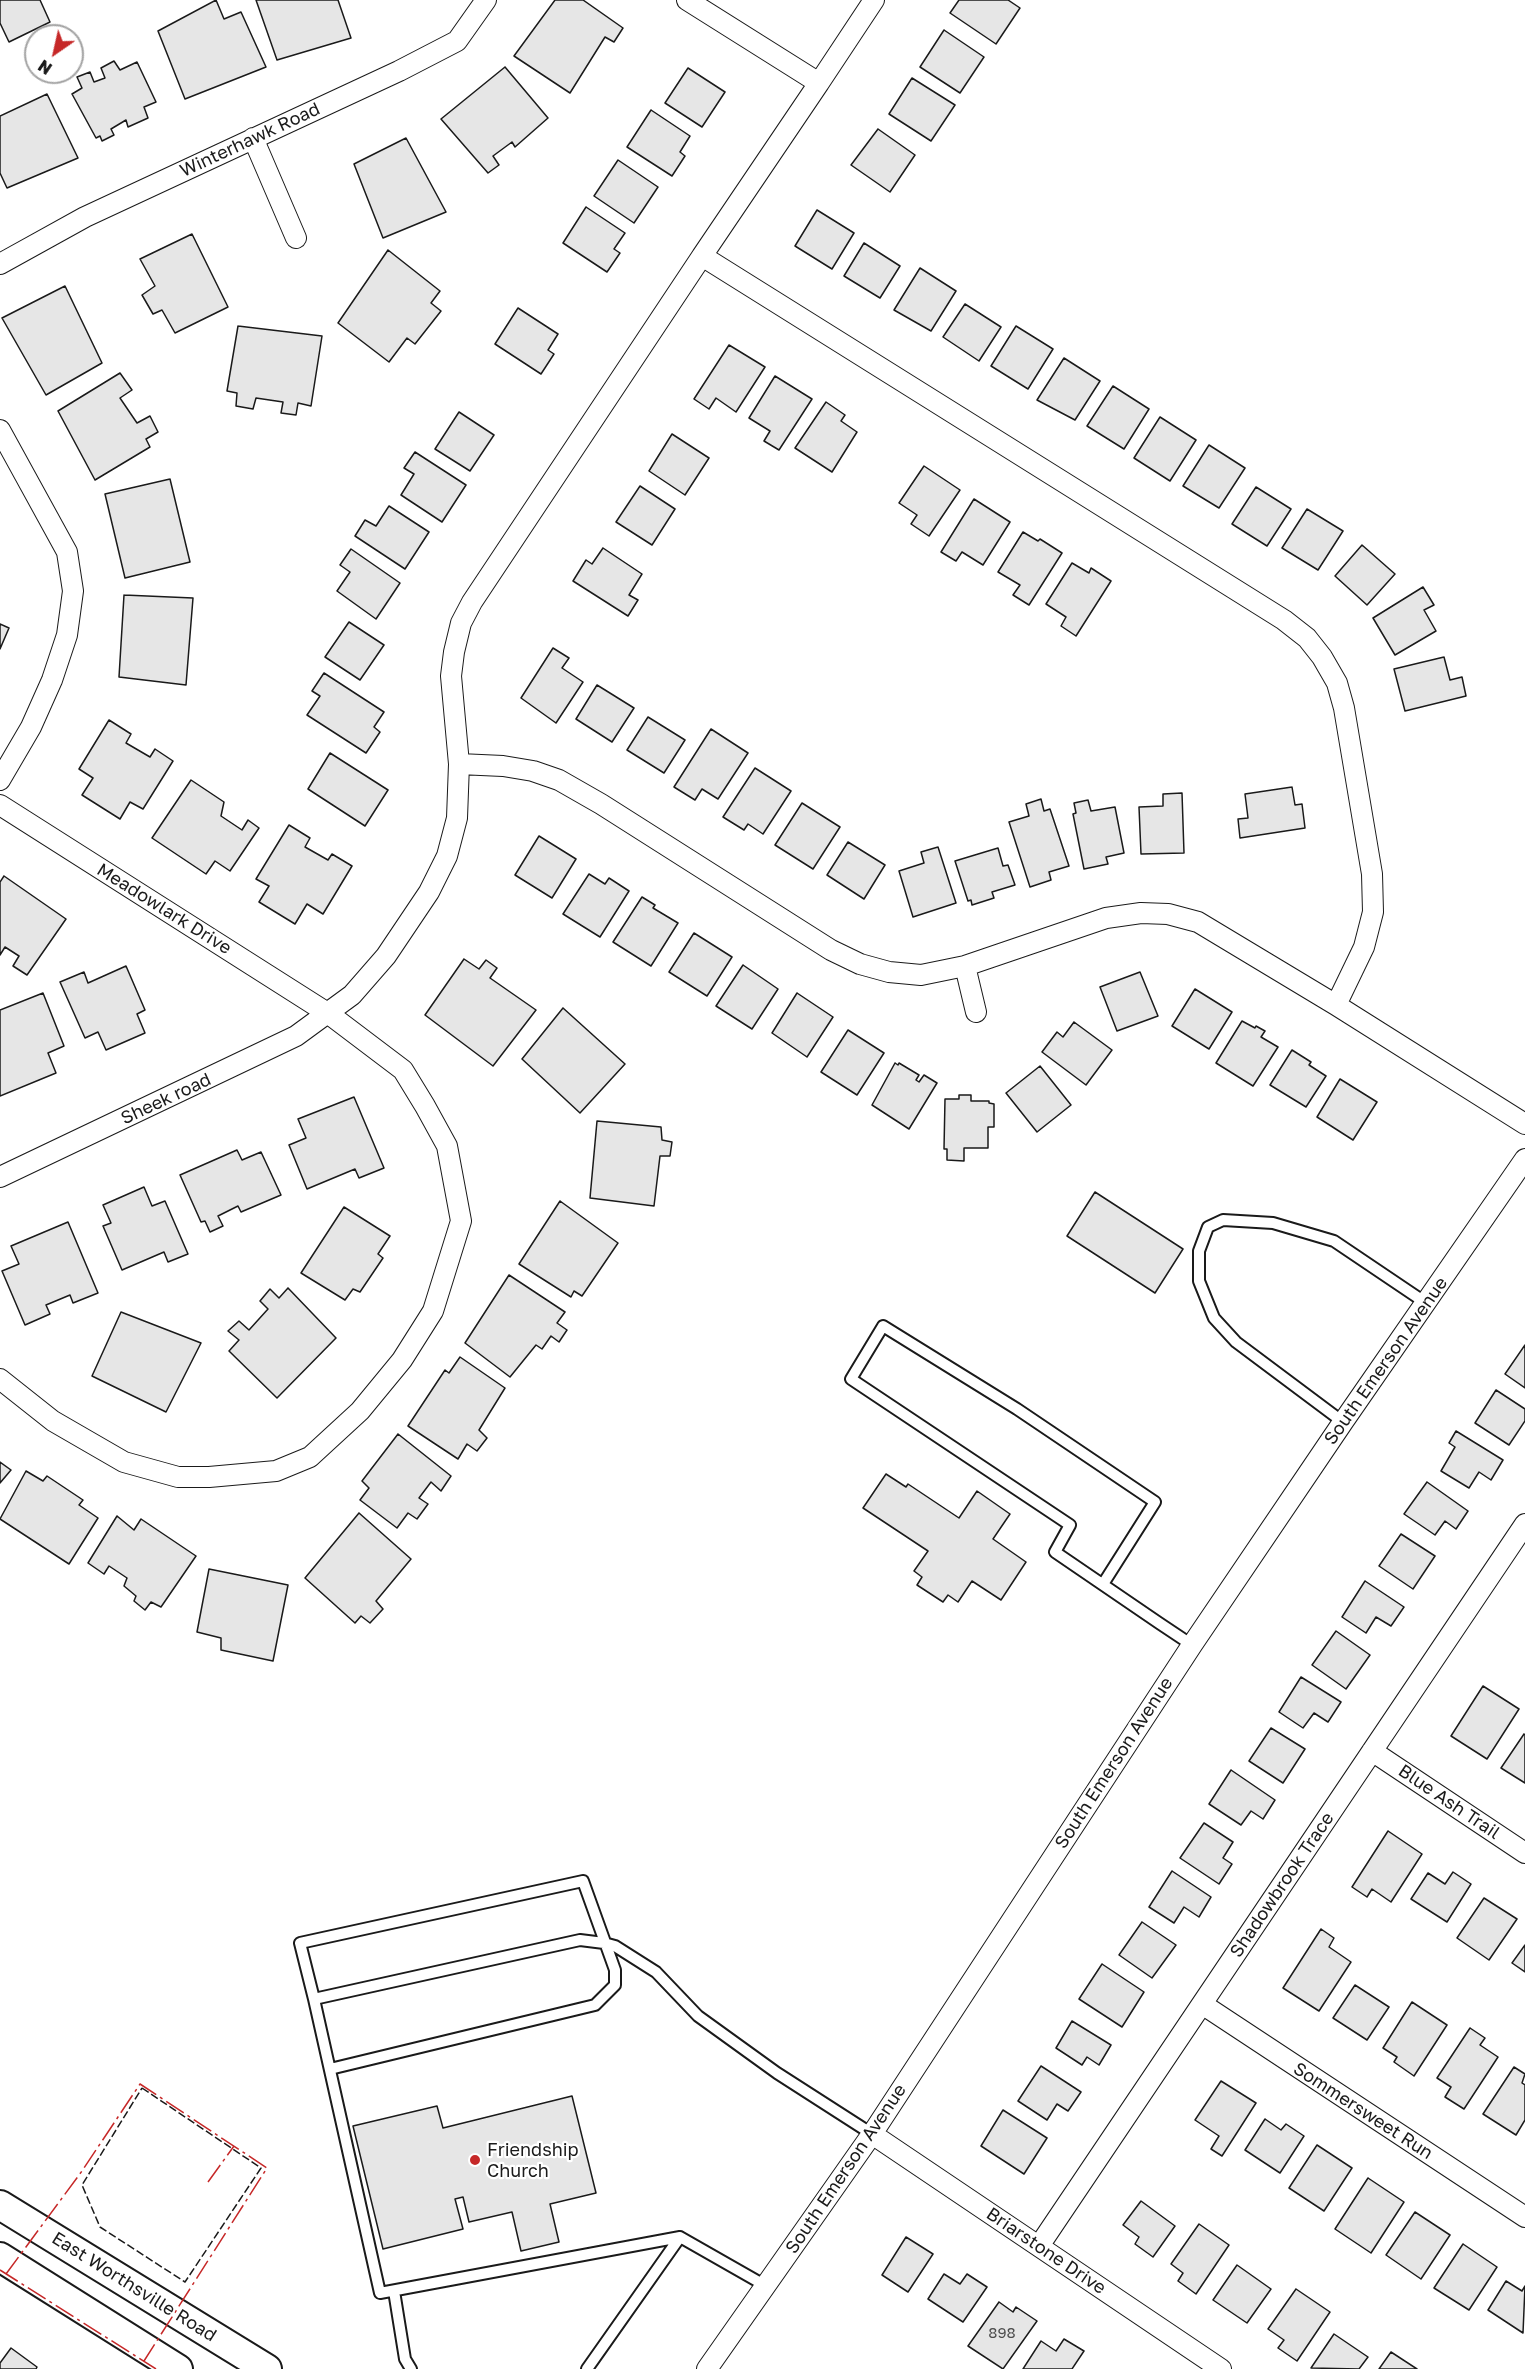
<!DOCTYPE html>
<style>
body{margin:0}
#map{position:relative;width:1525px;height:2369px;overflow:hidden;background:#fff;font-family:"Golos Text",sans-serif}
canvas{display:block}
.north{position:absolute;left:24px;top:24px;width:60px;height:60px;box-sizing:border-box;background:#fff;border:2px solid #a3a3a3;border-radius:50%;rotate:214deg;font-size:16px;font-weight:700;line-height:24px;text-align:center;color:#1a1a1a}
.north::after{content:'';display:block;margin:auto;width:21px;height:27px;background:#c62828;clip-path:polygon(50% 0,100% 100%,50% 72%,0 100%)}
</style>
<div id="map">
<canvas width="1525" height="2369"></canvas>
<div class="north">N</div>
</div>
<script>
const c = document.querySelector('canvas').getContext('2d');
c.lineJoin = 'round';
function fillPath(path, color) {
  c.fillStyle = color;
  c.fill(path, 'evenodd');
}
function toPath(rows) {
  const path = new Path2D();
  for (const r of rows) {
    path.moveTo(r[0], r[1]);
    for (let i = 2; i < r.length; i += 2) path.lineTo(r[i], r[i + 1]);
  }
  return path;
}
function trace(path, color, width, dash) {
  c.strokeStyle = color;
  c.lineWidth = width;
  c.lineCap = dash ? 'butt' : 'round';
  c.setLineDash(dash || []);
  c.stroke(path);
}
function write(font, color, halo, rows, align = 'center') {
  c.font = font + ' "Golos Text",sans-serif';
  c.lineWidth = 4.5;
  c.setLineDash([]);
  c.textBaseline = 'middle';
  c.strokeStyle = halo;
  c.fillStyle = color;
  for (const [text, x, y, turn = 0] of rows) {
    c.save();
    c.translate(x, y);
    c.rotate((+turn || 0) * Math.PI / 180);
    c.textAlign = isNaN(turn) ? turn : align;
    if (halo) c.strokeText(text, 0, 0);
    c.fillText(text, 0, 0);
    c.restore();
  }
}
const building = toPath([
 [0,0,40,0,50,22,9,42,0,23,0,0],
 [216,0,224,19,241,12,266,67,185,99,158,31,216,0],
 [256,0,338,0,351,38,277,60,256,0],
 [555,0,583,0,623,28,614,42,605,37,570,93,514,56,555,0],
 [959,0,1008,0,1020,8,996,44,950,13,959,0],
 [944,30,984,57,960,93,920,67,944,30],
 [114,61,120,70,137,62,156,102,144,107,148,118,128,127,126,120,111,129,114,135,102,141,100,136,96,138,72,94,82,88,77,77,90,72,94,82,105,78,101,68,114,61],
 [505,67,548,118,515,147,512,142,493,156,499,165,488,173,441,119,505,67],
 [688,68,725,92,702,127,665,103,688,68],
 [912,78,955,105,931,141,889,114,912,78],
 [47,94,78,158,7,188,0,173,0,116,47,94],
 [651,110,690,136,680,152,685,156,672,176,627,147,651,110],
 [878,129,915,155,890,192,851,165,878,129],
 [406,138,446,212,383,238,354,164,406,138],
 [618,160,658,187,634,223,594,196,618,160],
 [586,207,625,233,614,249,620,253,607,272,563,243,586,207],
 [817,210,854,233,832,269,795,246,817,210],
 [192,234,228,307,175,333,162,310,153,314,142,295,155,286,140,259,192,234],
 [864,243,900,266,880,298,844,276,864,243],
 [388,250,440,291,431,303,441,311,415,344,407,338,389,362,338,323,388,250],
 [920,268,956,291,931,331,894,310,920,268],
 [65,286,102,363,46,395,2,318,65,286],
 [965,304,1001,327,979,361,943,337,965,304],
 [518,308,558,334,548,350,554,354,541,374,495,344,518,308],
 [238,326,322,336,311,406,298,403,296,415,281,413,283,402,256,398,253,409,236,406,237,393,227,391,238,326],
 [1016,326,1053,349,1028,389,991,366,1016,326],
 [729,345,765,367,736,412,716,398,709,409,694,399,729,345],
 [1064,358,1100,381,1075,420,1037,400,1064,358],
 [120,373,132,390,120,398,137,423,150,416,158,432,146,439,150,447,95,480,58,411,120,373],
 [775,376,812,399,779,450,764,441,770,431,749,418,775,376],
 [1113,386,1149,409,1124,449,1087,426,1113,386],
 [826,402,845,415,841,421,857,432,832,472,795,448,826,402],
 [459,412,494,435,470,471,435,449,459,412],
 [1160,417,1196,440,1170,481,1134,458,1160,417],
 [672,434,709,458,685,495,649,471,672,434],
 [1209,445,1245,468,1219,508,1183,486,1209,445],
 [415,452,466,485,442,522,401,495,414,474,404,468,415,452],
 [924,466,960,490,929,536,911,524,917,515,899,503,924,466],
 [170,479,190,562,125,578,105,494,170,479],
 [640,486,675,509,652,545,616,522,640,486],
 [1256,487,1291,509,1267,546,1232,524,1256,487],
 [974,499,1010,522,983,565,962,552,956,561,941,552,974,499],
 [389,506,429,532,405,569,355,536,365,520,376,526,389,506],
 [1307,509,1343,531,1318,570,1282,548,1307,509],
 [1023,532,1038,541,1040,539,1062,553,1029,605,1013,595,1020,585,998,572,1023,532],
 [1362,545,1395,574,1367,605,1335,576,1362,545],
 [603,548,642,574,629,595,638,600,628,616,573,581,586,560,592,564,603,548],
 [351,549,400,583,376,619,337,591,350,572,340,565,351,549],
 [1072,563,1089,573,1091,568,1111,581,1076,636,1061,626,1066,617,1046,604,1072,563],
 [1423,587,1434,605,1424,610,1436,631,1395,655,1373,618,1423,587],
 [124,595,193,598,186,685,119,677,124,595],
 [349,622,384,645,360,680,325,657,349,622],
 [0,624,9,628,0,649,0,624],
 [553,648,569,658,562,668,583,682,556,723,521,698,553,648],
 [1444,657,1450,680,1462,677,1466,696,1405,711,1394,669,1444,657],
 [324,673,384,712,374,727,380,732,366,753,307,715,320,696,312,691,324,673],
 [597,685,634,708,612,742,576,719,597,685],
 [648,717,685,740,664,773,627,750,648,717],
 [109,720,131,734,126,743,150,757,155,749,173,761,143,809,130,802,120,819,82,795,93,778,79,769,109,720],
 [711,729,748,753,718,799,702,789,695,800,674,787,711,729],
 [330,753,388,790,365,826,308,789,330,753],
 [755,768,791,791,763,834,748,824,744,830,723,817,755,768],
 [191,780,224,802,221,816,242,830,248,820,259,828,230,871,215,861,206,874,152,838,191,780],
 [1292,787,1295,805,1302,804,1305,828,1240,838,1238,819,1248,818,1245,794,1292,787],
 [1182,793,1184,853,1141,854,1139,807,1163,806,1163,794,1182,793],
 [1041,799,1044,811,1050,809,1069,866,1049,872,1051,880,1030,887,1009,822,1029,816,1026,804,1041,799],
 [1088,800,1091,811,1115,807,1124,853,1106,857,1108,864,1084,869,1073,814,1076,813,1074,803,1088,800],
 [802,803,840,827,813,869,775,845,802,803],
 [289,825,310,838,305,847,328,860,332,854,352,866,323,914,307,904,295,924,259,902,269,886,256,879,289,825],
 [539,836,576,859,552,898,515,875,539,836],
 [848,842,885,865,864,899,827,875,848,842],
 [938,847,956,903,913,917,899,871,924,863,921,852,938,847],
 [998,848,1003,866,1008,865,1015,885,992,892,994,898,972,905,971,900,968,901,955,861,998,848],
 [589,874,605,884,609,878,629,891,600,937,563,914,589,874],
 [4,876,66,919,27,975,13,966,19,956,5,947,0,955,0,882,4,876],
 [642,897,655,905,653,908,678,923,651,966,613,942,642,897],
 [694,933,732,957,707,996,669,972,694,933],
 [464,959,479,969,486,960,497,968,490,978,536,1010,493,1066,425,1015,464,959],
 [743,965,778,989,752,1029,716,1006,743,965],
 [126,966,145,1010,137,1014,145,1033,106,1050,98,1032,85,1038,60,982,84,972,88,983,126,966],
 [1140,972,1158,1016,1117,1031,1100,987,1140,972],
 [1195,989,1232,1012,1209,1049,1172,1026,1195,989],
 [43,993,64,1046,48,1053,56,1073,0,1096,0,1010,43,993],
 [797,993,833,1017,807,1057,772,1033,797,993],
 [563,1008,625,1064,580,1113,522,1059,563,1008],
 [1242,1021,1255,1028,1256,1026,1265,1031,1261,1037,1278,1047,1253,1086,1216,1063,1242,1021],
 [1074,1022,1112,1050,1086,1085,1042,1052,1057,1032,1063,1037,1074,1022],
 [848,1030,884,1053,857,1095,821,1072,848,1030],
 [1292,1050,1311,1062,1309,1065,1326,1076,1306,1107,1270,1085,1292,1050],
 [895,1063,898,1065,899,1063,919,1075,916,1080,919,1082,924,1075,937,1083,909,1129,872,1105,895,1063],
 [1040,1066,1071,1105,1037,1132,1006,1093,1040,1066],
 [1340,1079,1377,1102,1353,1140,1317,1117,1340,1079],
 [959,1095,971,1095,971,1101,989,1101,989,1103,994,1104,994,1127,988,1127,988,1148,964,1148,964,1161,947,1160,947,1149,944,1149,945,1099,959,1099,959,1095],
 [354,1097,384,1168,359,1178,355,1169,307,1189,289,1145,306,1138,298,1119,354,1097],
 [597,1121,661,1127,662,1140,672,1142,670,1156,660,1156,654,1206,590,1198,597,1121],
 [237,1150,242,1160,261,1152,281,1195,241,1212,238,1206,218,1216,223,1226,210,1232,205,1221,201,1222,180,1175,237,1150],
 [144,1187,152,1206,165,1201,188,1254,168,1262,164,1252,122,1270,103,1226,111,1223,103,1205,144,1187],
 [1095,1192,1183,1249,1155,1293,1067,1236,1095,1192],
 [560,1201,618,1243,582,1296,574,1291,571,1297,519,1264,560,1201],
 [344,1207,390,1236,378,1254,383,1258,360,1292,353,1289,345,1300,301,1273,344,1207],
 [68,1222,98,1293,73,1303,70,1295,46,1305,50,1314,25,1325,2,1271,19,1264,11,1246,68,1222],
 [509,1275,565,1312,557,1323,567,1330,559,1342,551,1336,542,1349,536,1345,510,1377,465,1343,509,1275],
 [288,1288,336,1338,277,1398,229,1351,239,1340,228,1331,239,1321,249,1330,268,1309,260,1301,270,1289,279,1298,288,1288],
 [121,1312,201,1343,166,1412,92,1376,121,1312],
 [1525,1345,1525,1388,1505,1374,1525,1345],
 [460,1357,505,1388,479,1430,487,1438,477,1451,467,1444,458,1459,408,1426,445,1370,449,1373,460,1357],
 [1496,1390,1525,1409,1525,1421,1509,1445,1475,1423,1496,1390],
 [1456,1431,1503,1460,1491,1480,1479,1472,1469,1488,1441,1471,1455,1447,1449,1443,1456,1431],
 [398,1434,451,1476,441,1491,431,1482,419,1498,428,1504,417,1519,408,1513,397,1528,360,1500,369,1488,362,1481,398,1434],
 [0,1462,11,1470,0,1483,0,1462],
 [26,1471,43,1481,47,1476,83,1500,79,1505,98,1518,69,1564,0,1519,26,1471],
 [886,1474,906,1487,908,1484,959,1518,977,1491,1010,1514,993,1539,1026,1562,1001,1600,972,1581,958,1602,948,1595,943,1602,917,1585,922,1577,914,1571,928,1551,863,1508,886,1474],
 [1427,1482,1468,1511,1456,1529,1445,1521,1435,1535,1404,1514,1427,1482],
 [359,1513,411,1559,376,1601,383,1609,370,1623,361,1616,355,1623,305,1578,359,1513],
 [117,1516,134,1530,141,1519,196,1556,161,1607,151,1602,145,1610,134,1601,136,1596,124,1586,127,1578,109,1566,104,1574,88,1563,117,1516],
 [1401,1534,1435,1556,1413,1589,1379,1566,1401,1534],
 [209,1569,288,1585,273,1661,221,1650,221,1638,197,1632,209,1569],
 [1365,1581,1404,1607,1391,1626,1376,1617,1366,1633,1342,1617,1365,1581],
 [1336,1631,1370,1655,1346,1689,1312,1665,1336,1631],
 [1301,1677,1341,1702,1328,1722,1314,1713,1303,1728,1279,1712,1301,1677],
 [1483,1686,1519,1709,1487,1759,1451,1736,1483,1686],
 [1271,1728,1305,1749,1283,1783,1249,1761,1271,1728],
 [1524,1734,1525,1735,1525,1783,1501,1768,1524,1734],
 [1231,1770,1275,1800,1263,1819,1251,1811,1241,1825,1209,1804,1231,1770],
 [1204,1823,1233,1842,1223,1858,1232,1864,1219,1884,1180,1858,1204,1823],
 [1388,1831,1422,1854,1391,1902,1372,1889,1367,1897,1352,1887,1388,1831],
 [1172,1871,1211,1897,1199,1917,1184,1907,1174,1923,1149,1907,1172,1871],
 [1453,1872,1471,1884,1447,1922,1411,1899,1428,1873,1445,1884,1453,1872],
 [1484,1898,1517,1919,1489,1960,1457,1938,1484,1898],
 [1142,1922,1176,1945,1152,1978,1119,1955,1142,1922],
 [1321,1929,1334,1938,1329,1947,1351,1962,1319,2011,1283,1988,1321,1929],
 [1525,1945,1525,1972,1512,1963,1525,1945],
 [1102,1964,1144,1992,1122,2027,1079,1999,1102,1964],
 [1355,1985,1389,2007,1367,2040,1333,2018,1355,1985],
 [1412,2002,1447,2025,1414,2076,1394,2062,1397,2057,1383,2048,1412,2002],
 [1072,2021,1111,2045,1099,2065,1087,2057,1082,2065,1056,2048,1072,2021],
 [1470,2028,1485,2038,1480,2045,1498,2057,1464,2109,1445,2097,1451,2087,1437,2078,1470,2028],
 [1041,2066,1081,2092,1068,2111,1057,2104,1047,2120,1018,2101,1041,2066],
 [1514,2067,1525,2074,1522,2083,1525,2085,1525,2120,1516,2135,1483,2114,1514,2067],
 [1221,2081,1256,2103,1222,2156,1211,2149,1219,2136,1195,2120,1221,2081],
 [572,2096,596,2193,550,2204,559,2242,521,2251,512,2212,469,2222,463,2197,455,2199,463,2229,383,2249,353,2126,437,2106,443,2128,572,2096],
 [1003,2110,1047,2138,1024,2174,981,2146,1003,2110],
 [1265,2119,1281,2130,1286,2124,1304,2136,1280,2173,1245,2150,1265,2119],
 [1317,2145,1352,2168,1324,2211,1289,2188,1317,2145],
 [1368,2178,1404,2202,1371,2253,1335,2229,1368,2178],
 [1141,2201,1175,2226,1153,2257,1135,2244,1139,2237,1123,2225,1141,2201],
 [1415,2212,1450,2235,1421,2279,1386,2255,1415,2212],
 [1199,2224,1229,2245,1196,2294,1178,2281,1183,2273,1171,2264,1199,2224],
 [906,2237,933,2254,908,2292,882,2275,906,2237],
 [1463,2244,1497,2267,1469,2310,1434,2288,1463,2244],
 [1237,2265,1271,2289,1247,2323,1213,2300,1237,2265],
 [944,2274,960,2284,967,2274,987,2287,963,2322,928,2299,944,2274],
 [1506,2281,1522,2291,1525,2286,1523,2333,1488,2310,1506,2281],
 [1296,2289,1330,2312,1297,2361,1278,2348,1284,2340,1268,2329,1296,2289],
 [999,2302,1013,2312,1016,2307,1037,2321,1003,2369,968,2346,999,2302],
 [1334,2334,1368,2357,1359,2369,1311,2368,1334,2334],
 [1064,2339,1084,2351,1072,2369,1023,2369,1041,2341,1056,2351,1064,2339],
 [11,2348,37,2367,36,2369,0,2369,0,2363,11,2348],
 [1391,2352,1417,2369,1379,2369,1391,2352]
]);
const service = toPath([
 [1343,1422,1236,1342,1214,1318,1199,1281,1199,1251,1208,1227,1223,1220,1273,1223,1334,1241,1426,1303],
 [1103,1584,1155,1502,1017,1409,883,1326,851,1379,1070,1525,1055,1552,1159,1623,1192,1645],
 [314,1999,300,1943,583,1881,615,1970,615,1985,595,2005,330,2069],
 [766,2286,680,2237,380,2293,314,1999,580,1940,604,1943,615,1946,656,1972,698,2016,777,2073,872,2134],
 [394,2291,405,2359,411,2369],
 [587,2369,680,2237]
]);
const minor = toPath([
 [687,0,819,83,874,0],
 [819,83,702,256,1284,620,1307,638,1322,657,1337,683,1344,708,1372,874,1373,912,1364,947,1336,1005],
 [253,138,296,238],
 [0,264,85,217,399,71,457,41,486,0],
 [0,430,67,552,73,591,67,635,52,680,31,727,0,780],
 [459,764,503,766,533,771,559,780,601,804,831,950,860,964,889,972,921,975,965,966,1106,918,1141,913,1168,914,1198,922,1336,1005,1525,1124],
 [0,805,329,1014,403,1070,425,1106,447,1146,461,1221,433,1311,402,1360,360,1411,310,1457,276,1471,209,1477,178,1477,124,1462,53,1421,0,1379],
 [965,966,976,1012],
 [0,1177,296,1036,352,995,386,956,429,892,447,856,457,818,459,764,451,676,454,652,461,623,472,602,702,256],
 [1372,1751,1525,1853],
 [1202,2004,1525,2217],
 [872,2134,1221,2369],
 [1039,2246,1525,1524],
 [707,2369,872,2134,1192,1645,1343,1422,1525,1159]
]);
const secondary = toPath([
 [0,2205,267,2369],
 [0,2257,178,2369]
]);
const fence = toPath([
 [142,2088,261,2168,185,2282,100,2227,82,2185,142,2088]
]);
const power = toPath([
 [208,2182,234,2146],
 [0,2270,156,2369],
 [6,2274,82,2171,140,2084,267,2168,144,2361]
]);
const markers = [
 [475,2160,6,"#c62828"]
];
const numberNames = [
 ["898",1002,2333]
];
const streetNames = [
 ["Winterhawk Road",250,140,-25],
 ["Meadowlark Drive",164,909,32],
 ["Sheek road",166,1099,-25],
 ["South Emerson Avenue",1386,1361,-55],
 ["South Emerson Avenue",1114,1763,-57],
 ["Blue Ash Trail",1449,1802,34],
 ["Shadowbrook Trace",1282,1885,-56],
 ["Sommersweet Run",1363,2111,33],
 ["South Emerson Avenue",846,2169,-56],
 ["Briarstone Drive",1046,2251,34],
 ["East Worthsville Road",134,2287,32]
];
const poiNames = [
 ["Friendship",487,2150],
 ["Church",487,2171]
];
fillPath(building, '#e6e6e6');
trace(building, '#1a1a1a', 1.5);
trace(service, '#1a1a1a', 14);
trace(minor, '#1a1a1a', 22);
trace(secondary, '#1a1a1a', 32);
trace(service, '#fff', 10);
trace(minor, '#fff', 20);
trace(secondary, '#fff', 28);
trace(fence, '#1a1a1a', 1.5, [8, 3]);
trace(power, '#c62828', 1.5, [21, 4.5, 3, 4.5]);
for (const [x, y, r, color] of markers) {
  const dot = new Path2D();
  dot.arc(x, y, r, 0, 2 * Math.PI);
  c.fillStyle = color;
  c.fill(dot);
  trace(dot, '#fff', 2);
}
write('15px', '#4d4d4d', null, numberNames);
write('18px', '#1a1a1a', '#fff', streetNames);
write('18px', '#1a1a1a', '#fff', poiNames, 'left');
</script>
